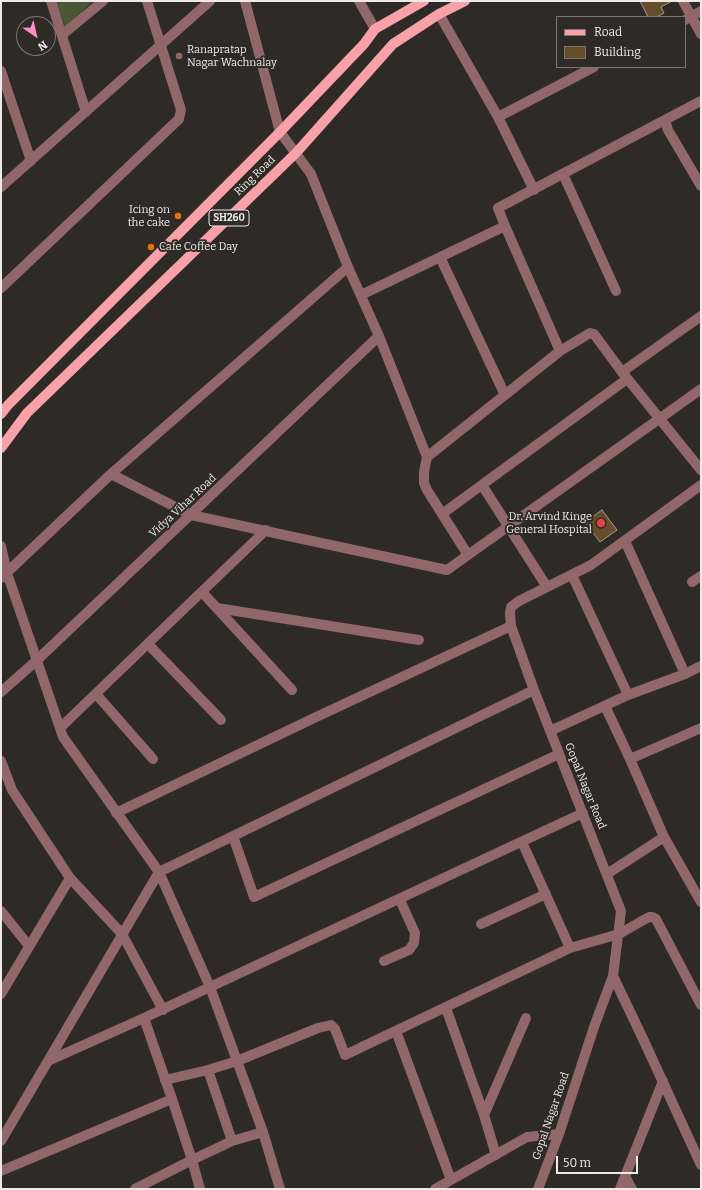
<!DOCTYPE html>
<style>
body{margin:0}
#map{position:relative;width:702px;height:1190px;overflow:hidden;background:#2e2b26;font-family:Bitter,serif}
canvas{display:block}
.frame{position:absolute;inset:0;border:2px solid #edeae7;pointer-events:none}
.legend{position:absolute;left:556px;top:16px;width:130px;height:52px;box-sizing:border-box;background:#2e2b26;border:1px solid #7a7773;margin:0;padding:5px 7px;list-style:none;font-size:12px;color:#edeae7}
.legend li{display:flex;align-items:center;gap:8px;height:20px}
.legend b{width:20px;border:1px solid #7a7773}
.north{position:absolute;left:16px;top:16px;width:40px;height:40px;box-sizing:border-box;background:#2e2b26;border:1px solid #7a7773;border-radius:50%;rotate:146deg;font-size:11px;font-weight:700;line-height:16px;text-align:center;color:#edeae7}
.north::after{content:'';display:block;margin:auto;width:14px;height:18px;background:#fc8fc2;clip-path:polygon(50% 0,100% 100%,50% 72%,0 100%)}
.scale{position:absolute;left:556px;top:1156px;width:82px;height:18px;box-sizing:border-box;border:2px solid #edeae7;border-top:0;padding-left:5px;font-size:12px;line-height:14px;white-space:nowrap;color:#edeae7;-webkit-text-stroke:3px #2e2b26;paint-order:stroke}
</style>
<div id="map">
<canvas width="702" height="1190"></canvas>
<div class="frame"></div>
<ul class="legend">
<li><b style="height:5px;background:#f8a1a9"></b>Road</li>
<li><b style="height:11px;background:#664e2a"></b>Building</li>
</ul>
<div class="north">N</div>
<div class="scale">50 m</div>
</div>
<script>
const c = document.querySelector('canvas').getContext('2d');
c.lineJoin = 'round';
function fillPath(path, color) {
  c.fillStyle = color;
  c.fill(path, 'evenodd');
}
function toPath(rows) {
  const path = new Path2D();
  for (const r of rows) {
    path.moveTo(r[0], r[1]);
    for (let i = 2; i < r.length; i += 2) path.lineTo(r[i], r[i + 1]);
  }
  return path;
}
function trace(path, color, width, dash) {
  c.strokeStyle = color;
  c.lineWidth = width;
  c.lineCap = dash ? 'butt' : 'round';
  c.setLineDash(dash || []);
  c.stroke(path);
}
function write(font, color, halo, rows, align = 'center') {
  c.font = font + ' Bitter,serif';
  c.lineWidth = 4;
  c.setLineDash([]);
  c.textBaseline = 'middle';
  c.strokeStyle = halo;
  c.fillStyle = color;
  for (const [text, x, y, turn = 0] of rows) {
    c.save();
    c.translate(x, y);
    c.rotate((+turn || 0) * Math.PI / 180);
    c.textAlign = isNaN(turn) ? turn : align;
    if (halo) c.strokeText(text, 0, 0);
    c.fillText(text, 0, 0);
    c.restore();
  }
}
const green = toPath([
 [56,1,93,1,65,27]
]);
const building = toPath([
 [640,1,672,1,661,7,664,13,657,17,648,17,640,1],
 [602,510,617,530,600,542,585,522,602,510]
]);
const minor = toPath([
 [51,1,86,112],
 [359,1,375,29],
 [683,1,701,34],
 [439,14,498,117,534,190],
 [685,20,701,11],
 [62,35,103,1],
 [1,71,31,161],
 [498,117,594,67],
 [665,120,668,130,701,186],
 [563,174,616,291],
 [1,187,210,1],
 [505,226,560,351],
 [440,257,505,395],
 [1,288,179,119,181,110,147,1],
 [361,295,505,226,498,208,701,101],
 [622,372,701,316],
 [427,457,560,351,590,333,594,334,622,372,701,470],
 [111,474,191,515,447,570,468,555,427,490,424,483,424,472,427,457,379,336,348,267,311,174,280,132,245,1],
 [482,485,547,587],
 [442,514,627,379],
 [625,541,685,674],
 [1,546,7,573,63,737,159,872,210,987,583,813],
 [468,555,701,389],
 [1,578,111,474,348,267],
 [692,582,701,576],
 [202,592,292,690],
 [217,608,419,640],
 [148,644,221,720],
 [1,692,36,661,379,336],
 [96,694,153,759],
 [628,695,685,674,701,666],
 [605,706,630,759],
 [60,728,266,530],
 [701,728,630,759,664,837,701,902],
 [550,731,628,695,572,575],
 [1,761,12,790,70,878,122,934,163,1010],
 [116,813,312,719,511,626],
 [233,836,254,897,559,754],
 [522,842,570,948,619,934,649,917,652,917,656,919,701,1005],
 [607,874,664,837],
 [1,911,29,946],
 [481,924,546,894],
 [384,961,409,950,414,943,415,933,400,900],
 [613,976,644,1041,701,1165],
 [1,994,70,878],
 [446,1008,484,1115,496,1155],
 [396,1031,451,1180],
 [48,1061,144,1018],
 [208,1070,232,1141],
 [165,1080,208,1070,237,1061,318,1028,331,1025,335,1029,345,1055,570,948],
 [484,1115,526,1018],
 [1,1141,159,872,534,690],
 [1,1171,172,1099,144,1018,210,987,263,1132,280,1189],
 [625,1176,632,1189],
 [135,1189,192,1160,172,1099],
 [200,1189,192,1160,232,1141,263,1132],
 [435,1189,527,1137,559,1134],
 [538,1189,559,1134,594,1027,613,976,621,911,534,690,511,626,510,613,511,607,519,601,591,565,701,485],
 [620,1189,663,1081]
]);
const major = toPath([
 [1,414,8,405,280,132,364,44,375,29,424,1],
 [1,448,27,413,296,153,393,44,439,14,465,1]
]);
const markers = [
 [179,56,4,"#8d6e63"],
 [178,216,4,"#e8710a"],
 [151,247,4,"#e8710a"],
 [601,523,5,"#e0444e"]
];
const shields = [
 [229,218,40]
];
const shieldNames = [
 ["SH260",229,218]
];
const poiNames = [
 ["Ranapratap",187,50],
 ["Nagar Wachnalay",187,63],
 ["Icing on",170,210,"right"],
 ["the cake",170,223,"right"],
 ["Cafe Coffee Day",159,247],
 ["Dr. Arvind Kinge",592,517,"right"],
 ["General Hospital",592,530,"right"]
];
const streetNames = [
 ["Ring Road",255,176,-44],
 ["Vidya Vihar Road",183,506,-43],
 ["Gopal Nagar Road",585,786,68],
 ["Gopal Nagar Road",551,1116,-71]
];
fillPath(green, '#4b5634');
fillPath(building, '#664e2a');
trace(building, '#9c9893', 1);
trace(minor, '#91676a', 10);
trace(major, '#f8a1a9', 10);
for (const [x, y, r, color] of markers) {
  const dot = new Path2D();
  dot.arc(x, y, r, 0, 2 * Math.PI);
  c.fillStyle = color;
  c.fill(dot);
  trace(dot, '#2e2b26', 1.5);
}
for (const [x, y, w] of shields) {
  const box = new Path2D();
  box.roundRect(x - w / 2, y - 8, w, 16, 3);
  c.fillStyle = '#2e2b26';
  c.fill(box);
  trace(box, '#edeae7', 1);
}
write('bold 10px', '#edeae7', null, shieldNames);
write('11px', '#edeae7', '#2e2b26', poiNames, 'left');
write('11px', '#edeae7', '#2e2b26', streetNames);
</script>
